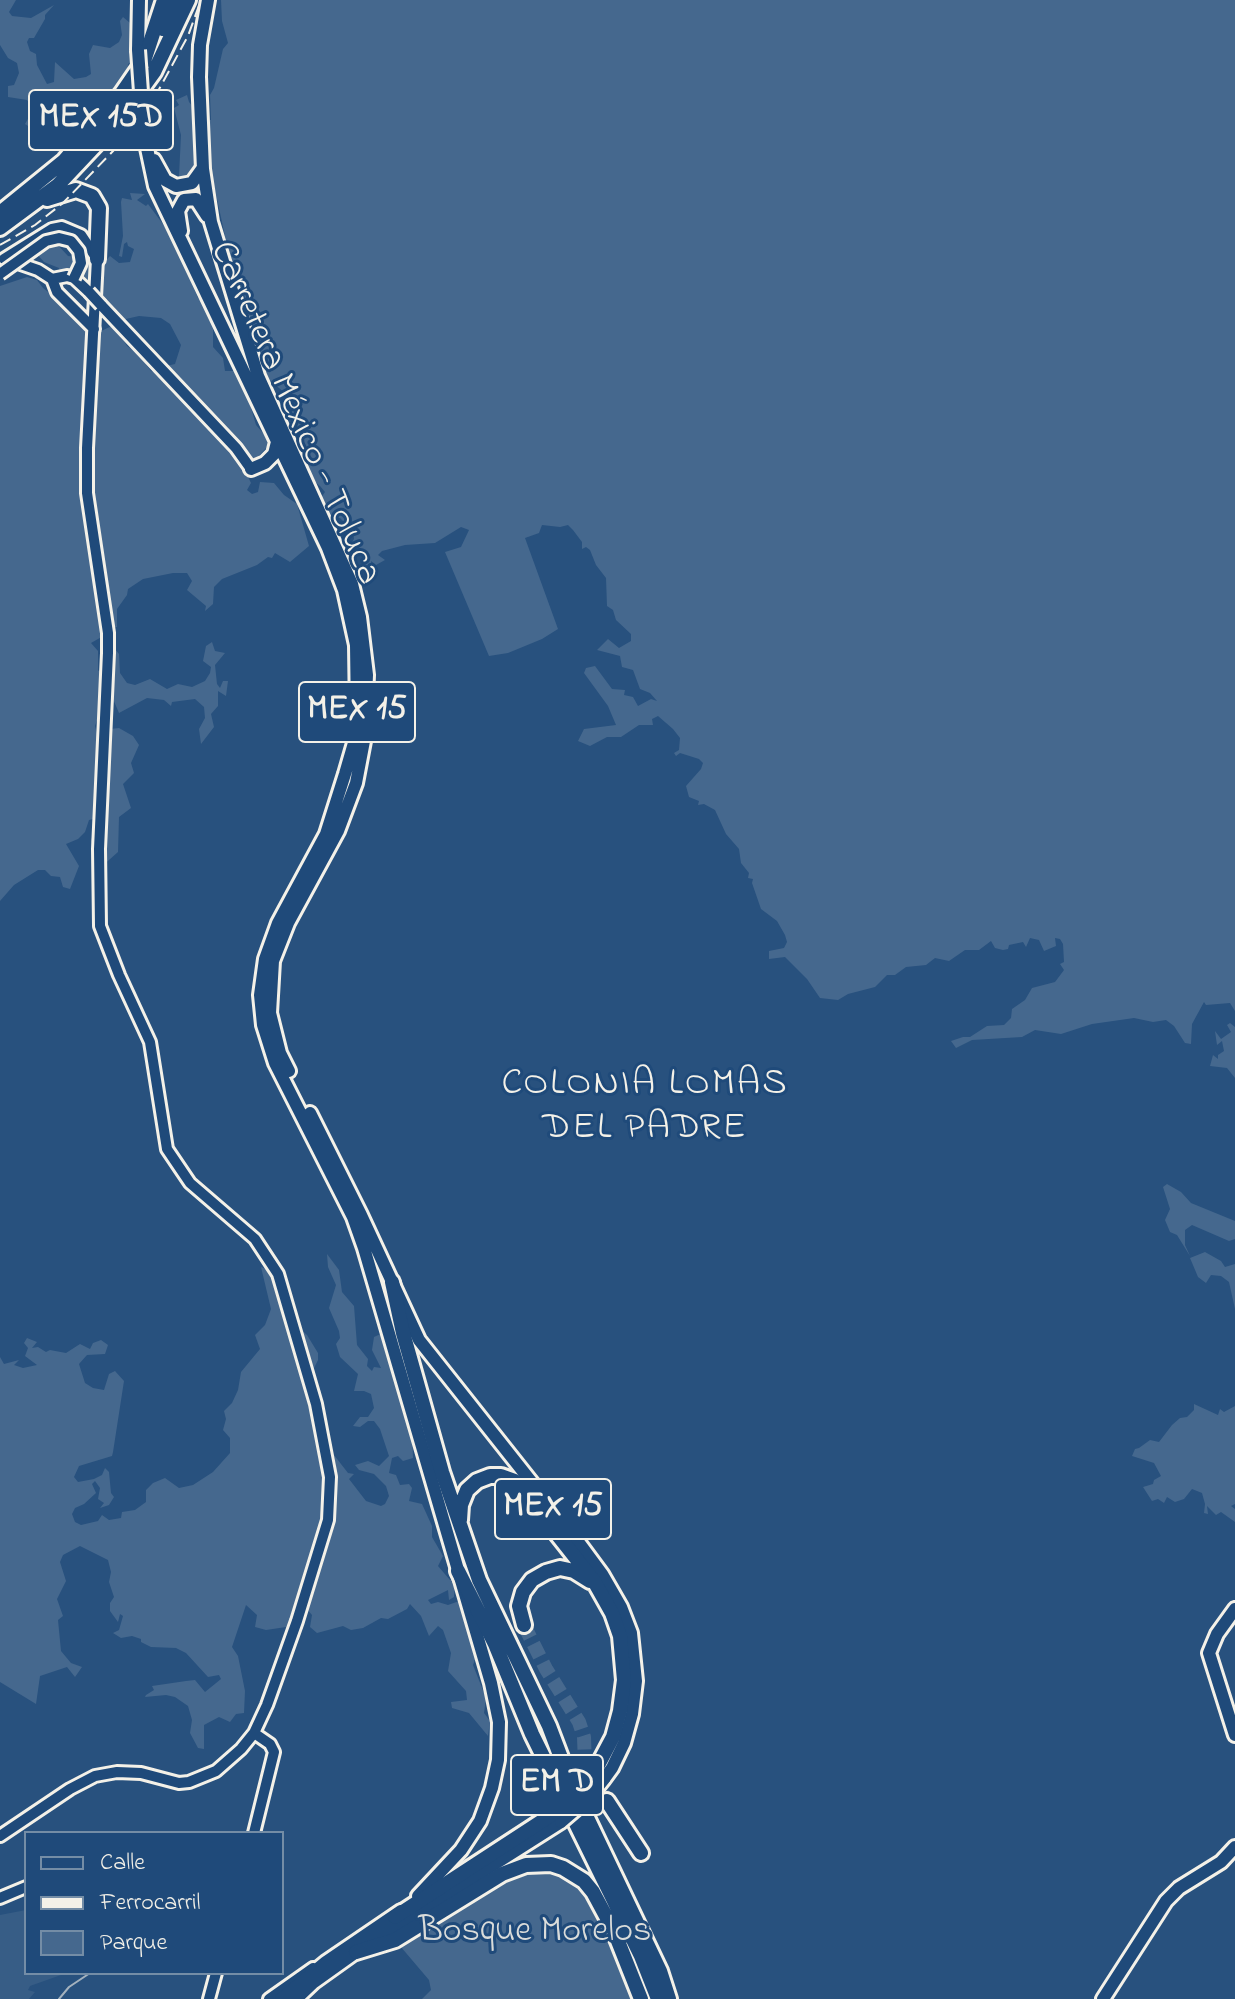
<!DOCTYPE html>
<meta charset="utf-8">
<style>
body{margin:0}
#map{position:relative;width:1235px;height:1999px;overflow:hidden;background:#28517e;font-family:"Indie Flower",sans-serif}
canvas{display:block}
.legend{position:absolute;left:24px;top:1831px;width:260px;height:144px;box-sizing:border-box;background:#1f4a7a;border:2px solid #748da6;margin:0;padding:10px 14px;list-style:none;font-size:24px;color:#f4f1e8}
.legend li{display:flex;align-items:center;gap:16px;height:40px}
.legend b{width:40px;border:2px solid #748da6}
</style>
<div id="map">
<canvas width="1235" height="1999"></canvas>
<ul class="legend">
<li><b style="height:10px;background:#1f4a7a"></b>Calle</li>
<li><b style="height:10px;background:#f4f1e8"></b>Ferrocarril</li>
<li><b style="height:22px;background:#45688e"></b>Parque</li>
</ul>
</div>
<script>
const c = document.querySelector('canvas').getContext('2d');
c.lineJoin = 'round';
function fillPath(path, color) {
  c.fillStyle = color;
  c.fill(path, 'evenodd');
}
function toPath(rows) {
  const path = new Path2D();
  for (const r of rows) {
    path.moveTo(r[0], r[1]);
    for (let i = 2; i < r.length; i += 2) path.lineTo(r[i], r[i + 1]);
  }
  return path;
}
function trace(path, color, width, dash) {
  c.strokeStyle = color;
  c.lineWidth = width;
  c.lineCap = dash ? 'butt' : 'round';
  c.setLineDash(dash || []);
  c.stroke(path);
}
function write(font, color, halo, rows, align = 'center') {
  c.font = font + ' "Indie Flower",sans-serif';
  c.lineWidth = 6;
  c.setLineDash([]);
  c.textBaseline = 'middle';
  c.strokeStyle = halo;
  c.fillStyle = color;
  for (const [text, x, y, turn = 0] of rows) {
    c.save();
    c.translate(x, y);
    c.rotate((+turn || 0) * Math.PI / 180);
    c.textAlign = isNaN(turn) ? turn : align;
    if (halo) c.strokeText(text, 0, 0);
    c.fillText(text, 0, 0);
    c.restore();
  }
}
const built = toPath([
 [26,1910,26,1973,61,1975,30,1986,28,1990,35,1992,29,1999,0,1999,0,1915]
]);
const green = toPath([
 [0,0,16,0,9,12,12,16,31,18,54,5,45,15,45,19,34,38,29,38,27,42,30,51,36,54,37,65,47,84,54,82,55,62,74,79,86,77,91,74,89,54,93,45,110,48,119,42,122,35,120,21,123,17,136,28,136,49,132,62,128,64,127,80,87,121,84,140,67,155,57,154,61,136,57,125,50,122,45,126,28,126,25,124,32,112,31,105,27,100,8,97,8,86,14,85,19,73,17,63,8,58,0,45],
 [221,0,1235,0,1235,1011,1230,1003,1206,1005,1204,1002,1192,1024,1191,1044,1185,1043,1174,1026,1166,1020,1153,1022,1134,1018,1092,1024,1061,1034,1035,1030,1022,1037,972,1040,956,1048,951,1041,963,1037,970,1037,987,1026,1004,1025,1011,1018,1012,1009,1025,1000,1032,988,1055,982,1064,970,1060,964,1064,962,1063,944,1060,939,1055,938,1056,946,1044,951,1039,940,1030,938,1026,947,1023,942,1009,945,1008,949,1003,950,995,948,991,941,979,950,965,950,949,961,935,958,926,965,906,967,895,975,887,975,875,987,848,994,838,1000,820,998,807,979,785,957,769,959,769,951,784,948,787,942,785,935,777,921,761,909,752,883,753,879,748,878,749,873,741,863,739,849,726,834,715,810,704,804,698,805,699,801,689,797,686,786,701,769,703,763,699,759,680,753,676,756,674,753,679,750,680,738,673,729,658,716,652,719,653,725,639,725,621,737,607,737,590,746,578,741,584,729,616,725,608,706,584,673,586,668,595,666,612,689,625,690,624,695,633,697,638,706,651,699,657,701,650,693,640,689,633,670,622,667,620,656,597,650,608,639,619,648,631,641,631,634,616,620,613,610,607,606,606,578,596,565,590,550,586,547,582,549,582,542,573,530,568,525,560,527,542,525,539,533,525,538,558,629,542,639,508,653,489,656,445,552,461,547,469,530,461,527,435,543,405,545,382,551,378,555,385,560,376,565,371,561,372,572,366,575,362,560,367,559,367,554,358,551,351,544,354,539,353,531,340,518,334,517,331,522,327,519,327,512,321,511,320,499,325,492,320,486,309,477,302,455,298,455,296,427,278,411,282,411,287,401,285,393,261,373,260,342,245,314,248,302,239,286,228,250,214,185,209,178,185,184,179,176,181,135,174,108,179,105,176,100,187,95,189,102,203,119,211,120,210,95,214,88,223,49,228,43,222,21],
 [130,193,145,194,137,200,146,206,148,204,171,235,198,298,206,304,213,321,213,347,223,358,225,371,238,371,243,380,256,425,269,440,268,446,253,462,246,461,242,465,251,483,247,490,252,494,258,492,260,482,274,483,284,495,297,504,309,546,290,562,275,553,272,558,268,557,257,565,222,579,214,587,213,604,205,611,206,606,187,590,192,581,187,573,173,573,143,579,128,589,127,595,117,609,117,627,102,629,105,635,91,643,98,651,98,671,107,665,106,657,115,649,119,654,120,673,127,683,135,685,150,679,167,689,178,684,192,687,205,681,210,673,211,667,203,661,206,646,212,642,215,651,225,653,215,665,217,684,220,688,223,681,228,681,226,696,218,691,218,706,211,714,214,727,201,744,199,729,205,718,204,707,195,699,172,702,171,706,164,700,147,698,119,713,108,687,101,681,103,692,98,701,100,711,95,726,98,738,103,742,110,729,119,728,133,736,139,745,131,763,134,773,123,784,131,808,119,817,118,852,100,868,98,856,91,841,93,834,100,830,97,818,89,820,85,832,78,839,66,844,79,866,70,889,63,887,60,877,51,876,45,870,38,870,14,885,0,901,0,286,27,277,37,280,43,288,59,300,63,308,68,308,69,314,90,330,99,332,114,325,127,346,137,353,151,371,158,373,162,367,175,364,181,345,170,324,161,318,139,316,117,321,94,288,82,287,61,276,59,268,44,262,37,254,55,242,68,256,85,258,98,274,104,270,105,261,110,256,119,263,130,262,134,249,128,246,127,242,124,244,122,257,119,256,123,236,121,202,122,198,132,200],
 [1230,1023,1235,1027,1235,1078,1227,1068,1210,1066,1213,1055,1218,1059,1218,1055,1224,1051,1222,1041,1217,1045,1215,1031,1221,1039,1231,1032,1227,1025],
 [1167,1184,1181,1192,1191,1203,1235,1221,1235,1239,1229,1241,1192,1225,1185,1230,1185,1245,1190,1256,1177,1235,1170,1232,1165,1220,1170,1209,1163,1187],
 [1205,1252,1221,1261,1225,1267,1235,1264,1235,1309,1229,1282,1221,1276,1211,1275,1206,1283,1198,1277,1190,1258],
 [327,1254,339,1270,342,1292,354,1306,357,1345,368,1359,367,1366,372,1371,374,1367,381,1368,372,1350,374,1337,383,1333,395,1356,391,1366,405,1389,402,1410,412,1428,413,1458,403,1461,398,1456,392,1458,389,1473,396,1475,400,1485,409,1484,412,1488,409,1501,422,1504,432,1526,432,1537,443,1556,438,1566,450,1580,455,1579,454,1597,449,1600,448,1590,428,1600,431,1604,438,1602,448,1605,465,1599,478,1651,473,1665,486,1698,484,1713,490,1721,488,1736,469,1713,452,1708,451,1702,467,1700,466,1691,448,1671,451,1653,443,1630,438,1626,429,1636,421,1616,410,1604,407,1609,388,1619,381,1618,363,1628,351,1630,343,1626,317,1633,310,1627,312,1615,305,1607,299,1618,286,1627,266,1630,255,1627,257,1615,246,1605,232,1647,238,1656,245,1691,244,1713,236,1714,230,1722,219,1717,204,1725,204,1749,198,1748,190,1733,192,1720,188,1706,175,1697,166,1695,145,1697,146,1695,154,1690,152,1686,186,1681,195,1680,205,1692,221,1679,219,1675,208,1677,186,1653,176,1648,151,1647,141,1642,141,1639,132,1636,121,1638,113,1633,119,1630,123,1616,120,1614,118,1622,110,1611,110,1603,114,1597,109,1582,111,1572,108,1560,80,1546,63,1555,60,1562,66,1581,57,1599,63,1616,58,1620,61,1651,71,1663,82,1667,75,1677,67,1667,40,1676,36,1704,0,1682,0,1357,4,1364,19,1360,14,1365,23,1368,37,1365,25,1356,28,1348,24,1343,27,1338,37,1342,32,1348,38,1347,46,1352,50,1350,66,1353,80,1344,90,1349,93,1343,101,1340,108,1345,105,1354,87,1355,79,1364,85,1383,93,1388,104,1390,109,1374,115,1371,124,1381,113,1452,112,1456,79,1466,74,1477,78,1482,94,1479,102,1475,105,1468,109,1472,111,1493,114,1497,109,1505,100,1508,104,1503,98,1499,100,1488,95,1481,92,1484,96,1493,84,1504,75,1508,72,1514,75,1522,81,1525,98,1521,102,1515,109,1520,121,1518,122,1512,135,1510,146,1502,146,1490,153,1483,165,1478,179,1488,193,1485,213,1472,230,1453,230,1438,223,1430,226,1419,224,1411,232,1403,238,1390,241,1372,260,1349,255,1335,265,1325,271,1309,261,1267,269,1270,280,1290,280,1303,284,1315,307,1335,318,1353,318,1360,312,1372,321,1392,320,1396,310,1403,323,1451,318,1457,331,1499,335,1487,332,1478,336,1467,334,1455,348,1473,354,1474,349,1479,366,1501,381,1506,385,1504,389,1496,386,1486,374,1474,359,1470,355,1465,368,1461,379,1466,389,1456,380,1429,374,1421,368,1421,360,1427,353,1426,360,1417,368,1417,374,1408,371,1394,364,1391,354,1391,358,1374,340,1357,336,1344,340,1338,339,1331,329,1308,336,1285,328,1267],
 [1194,1404,1218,1415,1220,1409,1224,1412,1235,1406,1235,1504,1231,1506,1235,1509,1235,1522,1221,1512,1216,1515,1207,1506,1208,1514,1204,1513,1205,1504,1202,1493,1192,1489,1184,1499,1175,1502,1167,1497,1164,1503,1158,1499,1152,1501,1143,1487,1153,1484,1154,1480,1161,1476,1154,1463,1132,1456,1135,1449,1139,1448,1150,1440,1159,1442,1172,1425,1180,1418,1187,1417,1194,1410],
 [536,1867,567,1874,590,1897,635,1999,422,1999,431,1990,429,1980,395,1940,506,1875]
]);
const stream = toPath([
 [59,1999,69,1987,90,1973]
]);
const highwayTunnel = toPath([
 [524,1625,546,1669,579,1722,584,1737,585,1765,607,1801]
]);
const minor = toPath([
 [9,260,38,270,52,279,67,276,74,278,89,292],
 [52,279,57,292,94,329],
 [101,305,236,448,251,469],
 [254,1833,274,1752,270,1744,254,1733],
 [0,1836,70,1789,95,1776,117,1772,141,1773,179,1783,189,1782,216,1771,241,1749,254,1733,267,1705,297,1621,328,1520,330,1477,316,1404,278,1274,255,1239,190,1183,167,1149,150,1042,119,975,100,926,99,849,108,653,108,633,87,493,87,448,97,259,81,235,62,227,52,229,4,259],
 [0,1898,26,1887],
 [209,1999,216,1973],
 [269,1999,313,1968]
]);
const major = toPath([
 [208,0,200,45,199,77,203,169,211,222,258,376,352,584,360,617,367,675,364,741,356,783,338,831,288,923,273,961,270,1013,280,1053,289,1071],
 [138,50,139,0],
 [144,134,155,186,328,548,344,590,356,645,357,715,354,743,345,774,326,834,278,923,265,959,260,995,263,1025,275,1063,353,1217,364,1248,491,1683,499,1722,498,1760,492,1788,480,1821,461,1850,418,1896],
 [154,160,165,180,176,186,192,183,202,169],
 [181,231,178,211,184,200,196,199,207,216],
 [251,469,265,463,274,454,277,442],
 [310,1113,361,1215,419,1340,571,1532,602,1574,621,1607,631,1633,636,1681,632,1714,624,1743,612,1768,604,1779],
 [1235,1609,1217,1634,1209,1653,1235,1735],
 [281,1999,326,1962,401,1911],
 [296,1999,314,1982,356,1952,561,1822],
 [1103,1999,1166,1901,1179,1888,1221,1862,1235,1847]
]);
const highway = toPath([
 [163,29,175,0],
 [47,199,76,190,92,196,99,208,97,259],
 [0,213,64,161,122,93,144,61,164,0],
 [0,228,58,185,120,119,154,72,188,0],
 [392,1282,403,1333,442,1472,479,1580,549,1726,571,1784,660,1971,669,1999],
 [460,1520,461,1505,467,1490,477,1481,490,1476,501,1476,515,1481,594,1581,612,1613,620,1636,624,1680,620,1711,613,1737,596,1769],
 [458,1571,495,1644,532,1734,641,1956,658,1999],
 [524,1625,519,1606,523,1592,532,1580,546,1572,560,1568,574,1571,590,1581],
 [607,1801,641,1853],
 [395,1917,556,1812],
 [356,1952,395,1940,502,1874,526,1865,551,1864,563,1868,584,1881,593,1892,614,1931,641,1999]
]);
const rail = toPath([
 [0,245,35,225,63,203,114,150,157,93,188,36,201,0]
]);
const minorBridge = toPath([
 [0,274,46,241,59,238,71,241,79,251,81,263,74,278],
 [89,292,101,305]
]);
const majorBridge = toPath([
 [138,50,144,134],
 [561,1822,589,1798,604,1779]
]);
const highwayBridge = toPath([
 [556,1812,582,1789,596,1769]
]);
const shields = [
 [101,120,144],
 [357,712,116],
 [553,1509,116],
 [557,1785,92]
];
const shieldNames = [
 ["MEX 15D",101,120],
 ["MEX 15",357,712],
 ["MEX 15",553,1509],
 ["EM D",557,1785]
];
const streetNames = [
 ["Carretera México - Toluca",293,414,66]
];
const parkNames = [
 ["Bosque Morelos",535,1934]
];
const neighbourhoodNames = [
 ["COLONIA LOMAS",645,1087],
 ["DEL PADRE",645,1131]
];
fillPath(built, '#375d86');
fillPath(green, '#45688e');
trace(stream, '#a4b2be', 2);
trace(highwayTunnel, '#47698e', 14, [14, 7]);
trace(minor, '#f4f1e8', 16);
trace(major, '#f4f1e8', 18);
trace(highway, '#f4f1e8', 20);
trace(minor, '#1f4a7a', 10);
trace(major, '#1f4a7a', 12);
trace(highway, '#1f4a7a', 14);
trace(rail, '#f4f1e8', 2, [12, 6]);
trace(minorBridge, '#f4f1e8', 16, []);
trace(majorBridge, '#f4f1e8', 18, []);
trace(highwayBridge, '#f4f1e8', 20, []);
trace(minorBridge, '#1f4a7a', 10);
trace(majorBridge, '#1f4a7a', 12);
trace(highwayBridge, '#1f4a7a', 14);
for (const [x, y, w] of shields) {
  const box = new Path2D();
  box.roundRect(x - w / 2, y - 30, w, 60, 6);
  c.fillStyle = '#1f4a7a';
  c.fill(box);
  trace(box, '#f4f1e8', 2);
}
write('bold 34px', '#f4f1e8', null, shieldNames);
write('36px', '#f4f1e8', '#1f4a7a', streetNames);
write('36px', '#dadcda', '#1f4a7a', parkNames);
c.letterSpacing = '2px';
write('38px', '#f4f1e8', '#1f4a7a', neighbourhoodNames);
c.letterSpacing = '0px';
</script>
